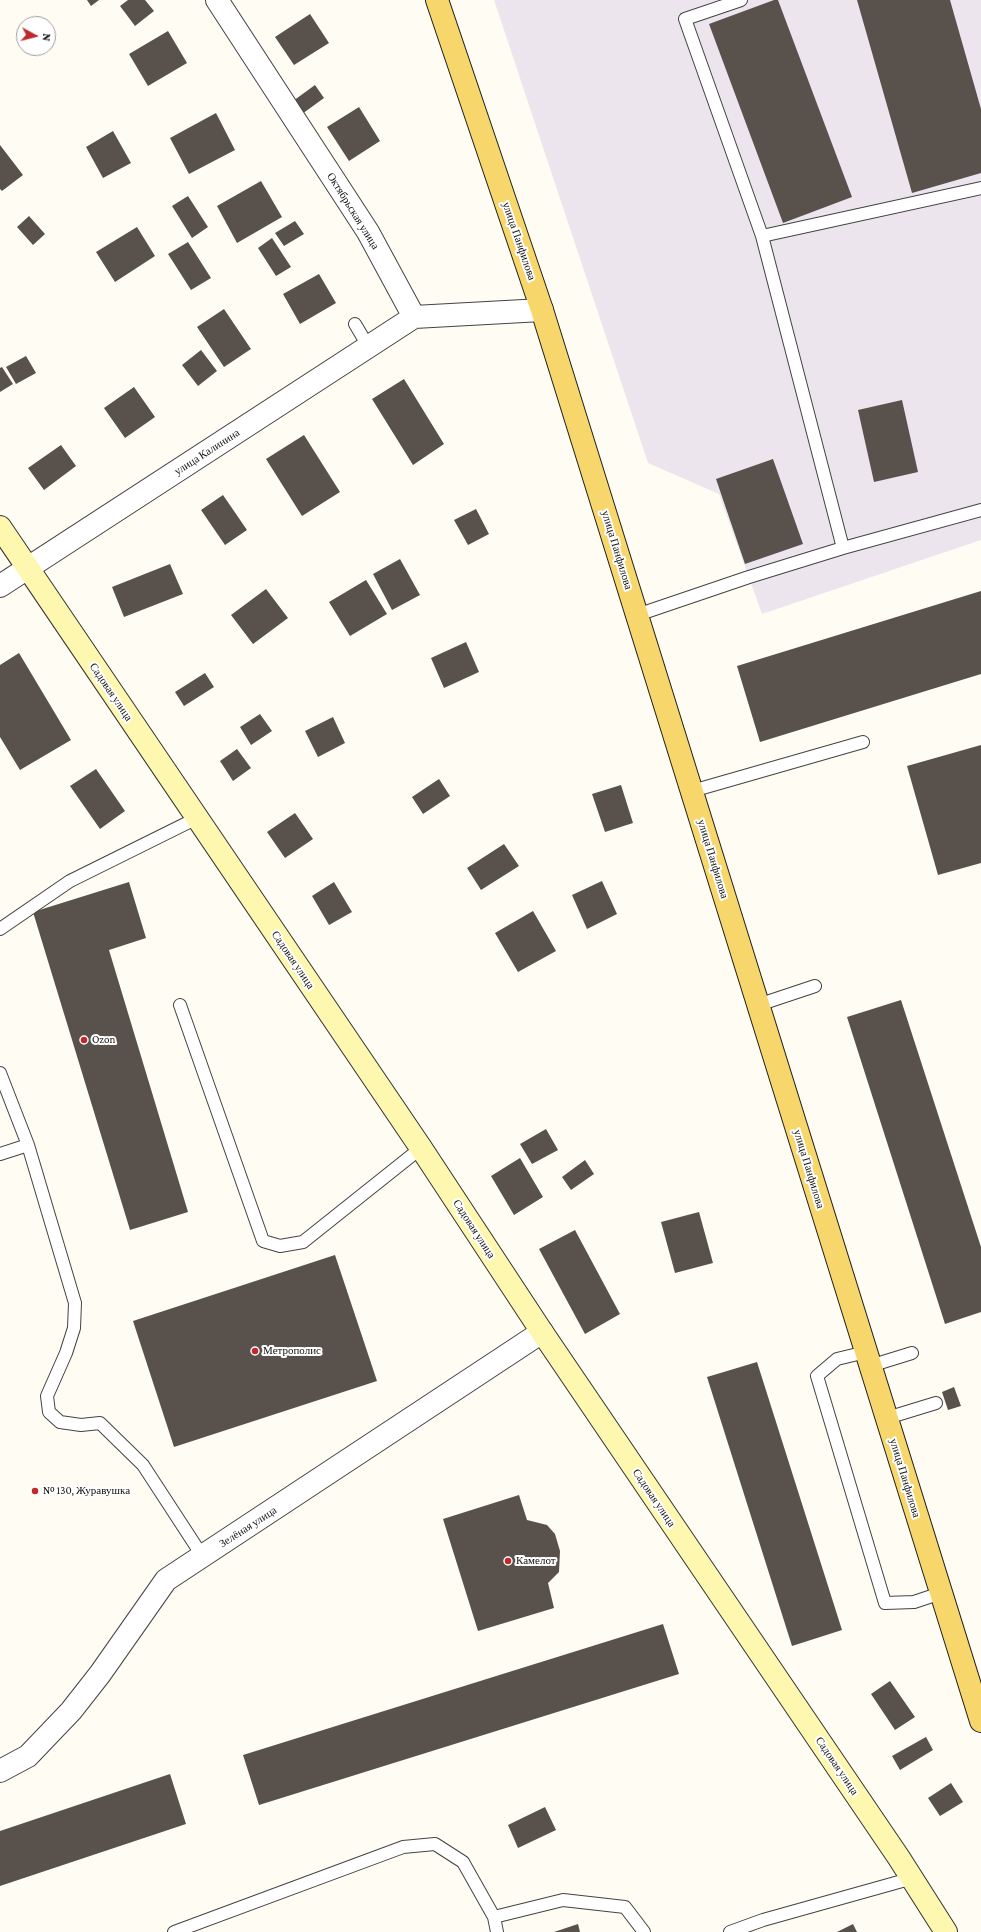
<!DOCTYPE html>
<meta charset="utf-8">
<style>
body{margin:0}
#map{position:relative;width:981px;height:1932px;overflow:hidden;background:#fffdf3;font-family:"Crimson Pro",serif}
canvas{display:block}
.north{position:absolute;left:16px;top:16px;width:40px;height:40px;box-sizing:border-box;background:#fff;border:1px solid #9f9f9f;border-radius:50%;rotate:97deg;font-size:11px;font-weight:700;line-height:16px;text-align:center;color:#101010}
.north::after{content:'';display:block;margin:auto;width:14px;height:18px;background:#c0282c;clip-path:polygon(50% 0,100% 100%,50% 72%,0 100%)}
</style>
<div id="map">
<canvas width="981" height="1932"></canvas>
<div class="north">N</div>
</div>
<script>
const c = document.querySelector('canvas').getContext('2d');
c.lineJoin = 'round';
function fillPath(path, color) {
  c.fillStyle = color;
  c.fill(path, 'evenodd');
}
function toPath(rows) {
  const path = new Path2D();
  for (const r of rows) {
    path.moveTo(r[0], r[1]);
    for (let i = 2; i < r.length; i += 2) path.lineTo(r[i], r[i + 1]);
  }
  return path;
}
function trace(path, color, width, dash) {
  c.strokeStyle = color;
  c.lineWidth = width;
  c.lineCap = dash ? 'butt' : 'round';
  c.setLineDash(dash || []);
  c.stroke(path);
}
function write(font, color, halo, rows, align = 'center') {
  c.font = font + ' "Crimson Pro",serif';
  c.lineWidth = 4;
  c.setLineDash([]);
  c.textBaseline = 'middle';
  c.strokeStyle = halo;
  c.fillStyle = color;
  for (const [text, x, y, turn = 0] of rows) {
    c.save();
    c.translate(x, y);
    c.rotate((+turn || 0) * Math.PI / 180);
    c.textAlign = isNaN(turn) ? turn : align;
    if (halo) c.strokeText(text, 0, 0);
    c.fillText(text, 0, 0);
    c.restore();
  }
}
const industrial = toPath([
 [494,0,981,0,981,540,762,614,719,494,648,463]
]);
const building = toPath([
 [87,0,99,0,91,6],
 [128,0,145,0,154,11,135,26,120,6],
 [774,0,778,0,852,197,783,223,709,24],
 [857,0,950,0,981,109,981,173,912,193],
 [310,14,329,43,294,65,275,37],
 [168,31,187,63,148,86,129,54],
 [315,85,324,98,302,114,293,101],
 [359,107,380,141,349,161,327,127],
 [216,113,235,150,189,174,170,138],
 [113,131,131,163,103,178,86,147],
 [0,145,23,175,2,191,0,189],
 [261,181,282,217,237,243,217,206],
 [188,196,208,227,192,238,172,206],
 [29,216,45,234,33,245,17,227],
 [295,221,304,234,284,246,275,233],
 [137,227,155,256,115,282,96,252],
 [272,238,291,267,276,276,258,248],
 [188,242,211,278,191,290,168,254],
 [319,274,336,303,300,324,283,294],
 [224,309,251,349,224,367,197,327],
 [201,350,217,371,198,386,182,365],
 [26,356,36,373,16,384,6,367],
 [2,367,13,384,0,392,0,368],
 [404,379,444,444,413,465,372,399],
 [134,387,155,417,125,438,104,408],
 [902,400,918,472,874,482,858,410],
 [304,435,340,492,302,516,266,459],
 [61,445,76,466,44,490,28,468],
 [773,459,803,544,745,564,716,479],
 [223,495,247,530,225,545,201,510],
 [476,509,489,534,468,545,454,520],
 [400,559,420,595,392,610,373,574],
 [170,564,183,594,124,617,112,587],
 [366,580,387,614,350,636,329,602],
 [266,589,288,618,253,644,231,615],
 [981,591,981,674,760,742,737,666],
 [466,642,479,672,444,688,431,658],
 [19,653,71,740,20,770,0,737,0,665],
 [205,673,214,687,184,706,175,692],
 [260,714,272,731,251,745,240,727],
 [333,717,345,743,318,757,305,731],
 [981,745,981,863,938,875,907,766],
 [237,749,251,768,233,781,220,761],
 [96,769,125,811,100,829,70,786],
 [439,779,450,796,423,814,412,797],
 [621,785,633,823,605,832,592,794],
 [295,813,313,839,285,858,267,832],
 [504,844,519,866,481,890,467,868],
 [602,881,617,914,587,929,572,895],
 [129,882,146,938,109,950,188,1212,130,1230,33,912],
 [334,882,352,912,329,925,312,896],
 [533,911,556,951,518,972,495,933],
 [901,1000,981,1247,981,1312,945,1324,847,1017],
 [546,1129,558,1150,532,1164,520,1144],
 [520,1158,543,1197,514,1215,491,1176],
 [585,1160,594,1174,571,1190,562,1177],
 [699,1212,713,1263,675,1273,661,1222],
 [575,1230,620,1314,585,1334,539,1249],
 [335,1255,377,1381,174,1447,133,1321],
 [757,1362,842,1630,792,1646,707,1377],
 [954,1387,961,1406,948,1410,942,1392],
 [519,1495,527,1520,547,1525,555,1534,560,1551,559,1572,548,1583,554,1608,478,1631,443,1519],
 [663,1624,679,1674,259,1805,243,1755],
 [890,1681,915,1717,895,1730,871,1694],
 [926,1737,933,1750,900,1770,892,1756],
 [170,1774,186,1824,0,1886,0,1831],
 [951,1783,963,1802,940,1816,928,1798],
 [545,1807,556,1830,518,1848,508,1825],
 [578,1924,580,1932,554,1932],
 [853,1924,857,1932,837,1932]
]);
const lane = toPath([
 [741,0,685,19,762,236,843,548],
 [762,236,981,188],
 [355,324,368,346],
 [637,615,749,577,843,548,981,510],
 [692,791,863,742],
 [0,929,70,881,197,818],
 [180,1005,263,1241,280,1246,303,1242,421,1148],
 [758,1005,815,986],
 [0,1073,28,1145,75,1303,74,1328,66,1353,47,1396,49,1412,60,1422,81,1425,100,1423,143,1465,203,1557],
 [0,1154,28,1145],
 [866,1352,837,1359,817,1376,885,1603,914,1602,941,1593],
 [870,1366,912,1353],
 [887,1418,936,1403],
 [174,1932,403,1847,435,1844,463,1862,494,1917],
 [497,1932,494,1917,563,1900,625,1907,644,1932],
 [730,1932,763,1920,913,1878]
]);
const street = toPath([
 [217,0,368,232,414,317,542,310],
 [0,586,414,317],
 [0,1771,28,1756,71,1711,100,1674,166,1580,542,1332]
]);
const secondary = toPath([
 [0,527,421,1148,542,1332,899,1858,946,1932]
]);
const primary = toPath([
 [437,0,542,310,981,1721]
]);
const markers = [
 [84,1040,4,"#c0282c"],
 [255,1351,4,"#c0282c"],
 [35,1491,4,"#c0282c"],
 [508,1561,4,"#c0282c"]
];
const streetNames = [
 ["Октябрьская улица",353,211,58],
 ["улица Панфилова",519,241,71],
 ["улица Калинина",207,452,-33],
 ["улица Панфилова",617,550,73],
 ["Садовая улица",111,692,56],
 ["улица Панфилова",713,859,73],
 ["Садовая улица",293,960,56],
 ["улица Панфилова",809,1169,73],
 ["Садовая улица",474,1229,57],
 ["улица Панфилова",905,1478,73],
 ["Садовая улица",654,1498,56],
 ["Зелёная улица",248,1527,-33],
 ["Садовая улица",837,1766,56]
];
const poiNames = [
 ["Ozon",92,1040],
 ["Метрополис",263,1351],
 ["№ 130, Журавушка",43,1491],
 ["Камелот",516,1561]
];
fillPath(industrial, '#ede5ee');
fillPath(building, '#58514c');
trace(lane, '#434343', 14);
trace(street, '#434343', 24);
trace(secondary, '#323232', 24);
trace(primary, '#212121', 24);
trace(lane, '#fff', 12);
trace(street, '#fff', 22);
trace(secondary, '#fef7af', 22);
trace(primary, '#f7d76b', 22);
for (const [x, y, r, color] of markers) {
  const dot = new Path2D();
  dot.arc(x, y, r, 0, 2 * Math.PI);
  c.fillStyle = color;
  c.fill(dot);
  trace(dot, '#fff', 1.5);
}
write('11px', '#101010', '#fff', streetNames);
write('11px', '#101010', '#fff', poiNames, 'left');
</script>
